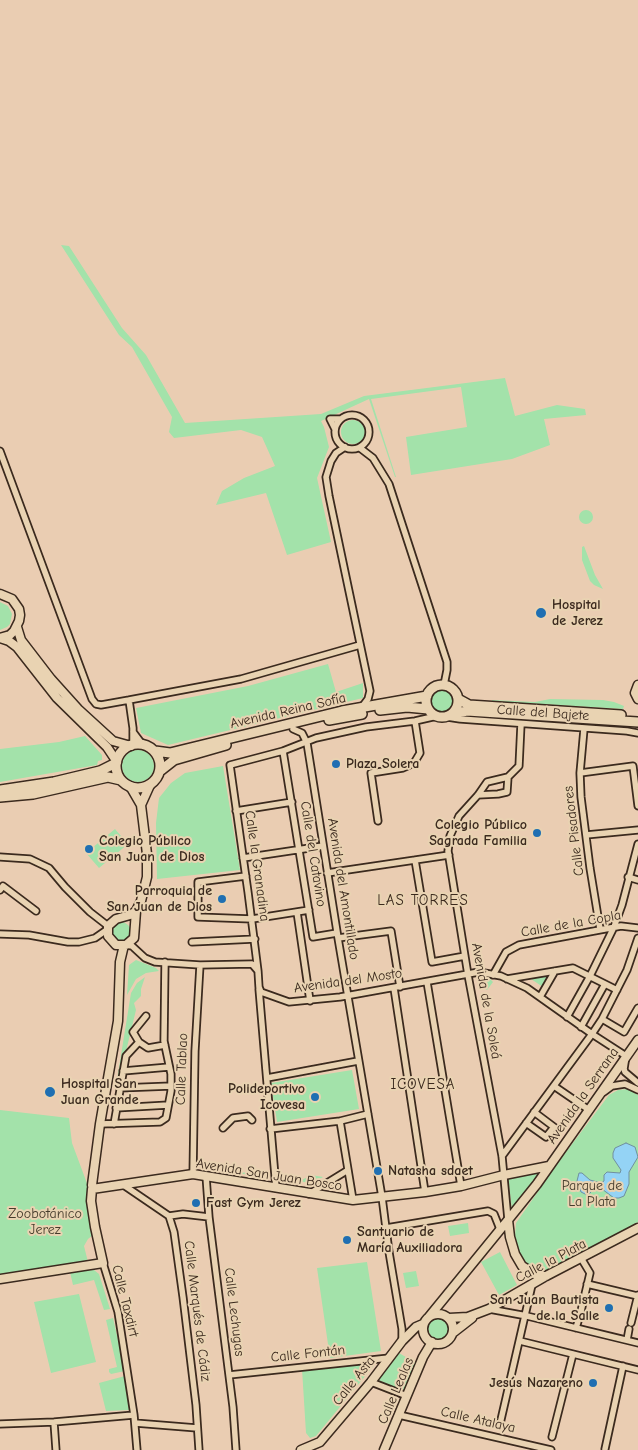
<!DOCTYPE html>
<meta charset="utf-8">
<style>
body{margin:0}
canvas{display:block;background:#eacdb2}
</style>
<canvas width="638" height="1450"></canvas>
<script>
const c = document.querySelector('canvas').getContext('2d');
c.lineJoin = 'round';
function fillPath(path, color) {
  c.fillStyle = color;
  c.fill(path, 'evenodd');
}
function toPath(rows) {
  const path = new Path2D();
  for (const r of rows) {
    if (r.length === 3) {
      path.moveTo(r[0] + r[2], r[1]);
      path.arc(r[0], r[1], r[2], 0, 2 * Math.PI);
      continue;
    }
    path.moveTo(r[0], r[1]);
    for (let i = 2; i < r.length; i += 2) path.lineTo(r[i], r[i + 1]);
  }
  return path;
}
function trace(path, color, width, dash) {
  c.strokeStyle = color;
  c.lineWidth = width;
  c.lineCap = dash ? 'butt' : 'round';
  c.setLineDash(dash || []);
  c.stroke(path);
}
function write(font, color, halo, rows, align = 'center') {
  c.font = font + ' "Comic Neue",sans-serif';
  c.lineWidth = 4;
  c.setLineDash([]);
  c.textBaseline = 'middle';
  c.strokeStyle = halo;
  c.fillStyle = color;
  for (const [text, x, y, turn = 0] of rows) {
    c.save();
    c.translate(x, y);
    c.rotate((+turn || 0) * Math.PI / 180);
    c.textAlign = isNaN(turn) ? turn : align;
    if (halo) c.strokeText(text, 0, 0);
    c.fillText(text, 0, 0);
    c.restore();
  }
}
const green = toPath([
 [61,245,69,246,122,328,146,355,185,423,321,414,364,396,505,378,515,416,557,405,585,409,586,415,544,419,550,445,512,459,411,475,406,437,467,427,461,387,371,399,396,477,402,477,395,477,369,399,321,421,324,427,329,447,317,478,331,542,287,555,266,493,216,505,222,491,244,478,275,466,262,437,241,430,174,438,169,432,172,417,132,347,119,335],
 [353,432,12],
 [586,517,7],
 [584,546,595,575,603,589,594,585,590,581,582,560,582,547],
 [0,602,8,606,12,614,10,624,7,627,0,630],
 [328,664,336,692,363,683,363,698,168,745,141,733,136,708,248,686],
 [443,701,12],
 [550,699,603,700,614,702,624,706,623,709,492,701,492,700,535,702],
 [85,736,102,755,102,760,98,761,97,765,0,782,0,749,59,742],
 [138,766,16],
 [223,766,240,870,157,879,156,823,159,798,171,783,185,773],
 [115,829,128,844,99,868,86,853],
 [121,932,10],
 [136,960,156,968,159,971,146,973,136,979,127,995,129,965],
 [549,975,543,987,528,977],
 [145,977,141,989,141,996,134,1003,136,1010,119,1080,117,1080,131,993,137,983],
 [489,978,493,982,487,990,480,986,480,983,482,979],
 [352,1070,359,1109,277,1122,271,1083],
 [628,1089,638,1095,638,1222,550,1271,541,1272,527,1265,519,1255,515,1236,516,1223,560,1160,609,1095,618,1090],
 [0,1110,69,1118,72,1143,88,1186,88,1200,93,1235,88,1239,84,1246,88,1262,0,1275],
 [266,1171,266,1178,238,1173],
 [542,1172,512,1209,508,1178],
 [311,1175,323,1177,312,1184,300,1181],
 [468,1223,469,1233,450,1236,448,1226],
 [500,1252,517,1285,499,1295,481,1262],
 [367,1262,381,1351,330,1358,317,1268],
 [94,1270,99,1274,110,1309,104,1310,94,1280,73,1285,70,1272],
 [416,1271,419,1286,406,1288,403,1273],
 [79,1294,96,1362,51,1373,34,1302],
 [439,1328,11],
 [113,1318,125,1371,111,1374,109,1372,109,1369,117,1367,106,1320],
 [399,1353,416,1363,404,1391,378,1380],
 [376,1363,316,1436,310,1438,306,1433,302,1369],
 [125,1376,129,1410,106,1411,99,1383]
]);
const water = toPath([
 [626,1143,635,1147,638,1157,629,1172,629,1184,624,1196,619,1198,614,1198,602,1189,597,1188,593,1190,589,1194,585,1194,581,1192,577,1181,579,1173,582,1173,590,1180,601,1183,604,1181,604,1175,607,1172,620,1173,621,1170,613,1158,613,1153,615,1148,626,1143]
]);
const street = toPath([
 [352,432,17],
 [335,429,330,419,341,419],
 [345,447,336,453,331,461,326,477,329,496,370,691,368,699,362,707],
 [360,448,373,458,389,484,447,662,447,670,444,685],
 [0,451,92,699,96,704,101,705,129,700,133,728,133,745],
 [129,700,241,679,360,645],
 [447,717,460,719,627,731,638,733],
 [293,729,302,733,307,743,338,938,382,1197,389,1252,402,1329,402,1341],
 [584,729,580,773,581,797,590,868,600,929],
 [133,732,142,744],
 [283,751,313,937,337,933],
 [580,773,633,766,638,806],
 [478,795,498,794,507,792,508,777,519,766,521,724],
 [236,811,292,802],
 [378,821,371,773,403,768,414,763,420,753,415,721],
 [586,835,638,830],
 [0,857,30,859,49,868,65,887,90,912,108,926],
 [243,858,323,846],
 [415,860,432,962,465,956],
 [327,873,449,855],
 [246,876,198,882,198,917,252,919,309,910],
 [628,877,638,880],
 [0,890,3,886,36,911],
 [297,912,310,1001],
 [0,934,29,935,68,942,79,942,95,938,108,929],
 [338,938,391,931,400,987],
 [192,942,255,939],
 [126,945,132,946,145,958,155,962,200,965,252,964,258,971,259,987,261,992,289,1002,340,997,479,972,501,976,527,988,592,1034,626,1056,624,1069,625,1072,638,1083],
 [258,971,248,892,230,765,283,751,316,738,366,727,415,721,437,716],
 [493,975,506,952,519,945,621,926,638,928],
 [507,979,573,968,617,990],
 [427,982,461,1186],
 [394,988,425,1192],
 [259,989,276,1188],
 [540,997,555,971],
 [146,1016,133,1032,139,1042,148,1048,165,1045],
 [567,1017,590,976,614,927,622,905,638,844],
 [602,1019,624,1032,638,1008],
 [581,1027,605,984],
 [123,1071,169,1067],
 [267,1078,358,1061],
 [554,1086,589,1110],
 [120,1088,171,1086],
 [604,1092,612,1086,625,1084,638,1090],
 [116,1108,168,1105],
 [340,1121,353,1200],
 [526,1123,546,1137,554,1127,534,1112],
 [100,1124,160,1122,166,1118,171,1091,171,1074,164,1041,165,962],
 [114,1124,126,1056,139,1042],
 [223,1128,233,1118,248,1116,252,1120],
 [270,1129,340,1121,368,1114],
 [502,1156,592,1034,602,1019,627,970,638,938],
 [193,1174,195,1051,200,965],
 [206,1176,209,1217,233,1407,236,1450],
 [122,1184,169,1216],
 [309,1194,348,1170],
 [508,1220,502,1156,468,975,448,851,450,836,459,816,478,795,487,782,508,777],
 [386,1228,488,1211,494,1214,500,1229],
 [103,1263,118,1312,134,1415,137,1450],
 [587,1284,638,1296],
 [489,1309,527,1316,638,1343],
 [581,1311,590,1273,581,1258],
 [631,1323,638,1295],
 [576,1328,579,1318],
 [627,1340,629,1329],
 [520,1341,638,1370],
 [229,1375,389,1358],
 [371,1382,407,1396],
 [399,1415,551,1450],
 [54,1422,56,1450],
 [135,1423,197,1428],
 [0,1424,54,1422,134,1415],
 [500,1424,532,1285],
 [552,1437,573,1354],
 [605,1449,623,1366],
 [199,1450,196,1405,183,1297,174,1232,169,1216,183,1214,209,1217]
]);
const secondary = toPath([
 [0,594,12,599,19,609,20,615,19,621,14,631,10,635,0,638],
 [17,627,21,640,51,679,78,709,113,741,131,746],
 [0,638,9,641,17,647,57,698,107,747,117,762],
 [638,685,635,693,638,699],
 [130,786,141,805,147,854,147,877,141,901,136,911,134,938,126,945,116,945,108,936,108,926,116,919,130,915,136,911],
 [141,805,150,785],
 [92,1185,100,1124,118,1021,120,962,124,945],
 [546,1276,538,1276,522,1266,515,1254,510,1237,508,1220,537,1184,638,1040],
 [0,1279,103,1263,95,1227,91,1201,92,1189,193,1174,353,1200,425,1192,461,1186,504,1175,549,1166],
 [438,1329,15],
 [428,1318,508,1220],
 [449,1318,468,1317,489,1309,546,1276,638,1228],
 [454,1332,472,1318],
 [301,1450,320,1442,371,1382,402,1341,416,1327,423,1324],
 [384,1450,423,1357,432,1342]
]);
const primary = toPath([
 [442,701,16],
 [458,699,469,705,621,715],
 [380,710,407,707,428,709],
 [452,714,467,711,638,722],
 [329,720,362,714],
 [138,766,22],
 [155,751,170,753,342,711,427,696],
 [160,771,174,760,226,745],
 [0,790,54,782,100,771,116,763],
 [0,797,33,794,108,777,121,780]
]);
const markers = [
 [541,613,6,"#1f6fb2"],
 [336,764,5,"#1f6fb2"],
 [537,833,5,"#1f6fb2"],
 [89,849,5,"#1f6fb2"],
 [222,899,5,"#1f6fb2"],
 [50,1092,6,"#1f6fb2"],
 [315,1097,5,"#1f6fb2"],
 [378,1171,5,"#1f6fb2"],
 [196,1203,5,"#1f6fb2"],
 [347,1240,5,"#1f6fb2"],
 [609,1308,5,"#1f6fb2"],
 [593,1383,5,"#1f6fb2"]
];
const poiNames = [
 ["Hospital",552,605],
 ["de Jerez",552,621],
 ["Plaza Solera",346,764],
 ["Colegio Público",527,825,"right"],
 ["Sagrada Familia",527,841,"right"],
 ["Colegio Público",99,841],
 ["San Juan de Dios",99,857],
 ["Parroquia de",212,891,"right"],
 ["San Juan de Dios",212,907,"right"],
 ["Hospital San",61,1084],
 ["Juan Grande",61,1100],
 ["Polideportivo",305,1089,"right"],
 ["Icovesa",305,1105,"right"],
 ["Natasha sdaet",388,1171],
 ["Fast Gym Jerez",206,1203],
 ["Santuario de",357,1232],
 ["María Auxiliadora",357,1248],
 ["San Juan Bautista",599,1300,"right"],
 ["de la Salle",599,1316,"right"],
 ["Jesús Nazareno",583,1383,"right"]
];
const streetNames = [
 ["Avenida Reina Sofía",288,711,-13],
 ["Calle del Bajete",543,713,4],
 ["Calle Pisadores",574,831,-97],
 ["Calle del Catavino",313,854,81],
 ["Calle la Granadina",257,866,82],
 ["Avenida del Amontillado",343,889,81],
 ["Calle de la Copla",571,924,-10],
 ["Avenida del Mosto",348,981,-8],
 ["Avenida de la Soleá",486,1001,80],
 ["Calle Tablao",182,1069,-88],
 ["Avenida la Serrana",583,1096,-55],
 ["Avenida San Juan Bosco",269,1175,9],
 ["Calle la Plata",551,1261,-28],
 ["Calle Taxdirt",125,1301,76],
 ["Calle Marqués de Cádiz",197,1311,83],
 ["Calle Lechugas",234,1312,83],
 ["Calle Fontán",308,1354,-6],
 ["Calle Asta",354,1381,-51],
 ["Calle Lealas",396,1391,-67],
 ["Calle Atalaya",478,1420,13]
];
const parkNames = [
 ["Parque de",592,1186],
 ["La Plata",592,1202],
 ["Zoobotánico",45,1214],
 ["Jerez",45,1230]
];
const neighbourhoodNames = [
 ["LAS TORRES",423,901],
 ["ICOVESA",423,1085]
];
fillPath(green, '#a3e2aa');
fillPath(water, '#94d3f5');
trace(water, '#708f9f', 1);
trace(street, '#3b2a1e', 9);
trace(secondary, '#3b2a1e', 11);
trace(primary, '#3b2a1e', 12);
trace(street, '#e9d3b2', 5.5);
trace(secondary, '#e9d3b2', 8);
trace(primary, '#e9d3b2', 9);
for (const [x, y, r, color] of markers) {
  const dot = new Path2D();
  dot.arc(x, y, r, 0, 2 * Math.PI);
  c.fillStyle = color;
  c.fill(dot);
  trace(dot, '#e9d3b2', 2);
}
write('bold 14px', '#3b2a1e', '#e9d3b2', poiNames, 'left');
write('14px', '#3b2a1e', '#e9d3b2', streetNames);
write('14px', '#453c2c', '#e9d3b2', parkNames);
c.letterSpacing = '1px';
write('15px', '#3b2a1e', '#e9d3b2', neighbourhoodNames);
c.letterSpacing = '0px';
</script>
